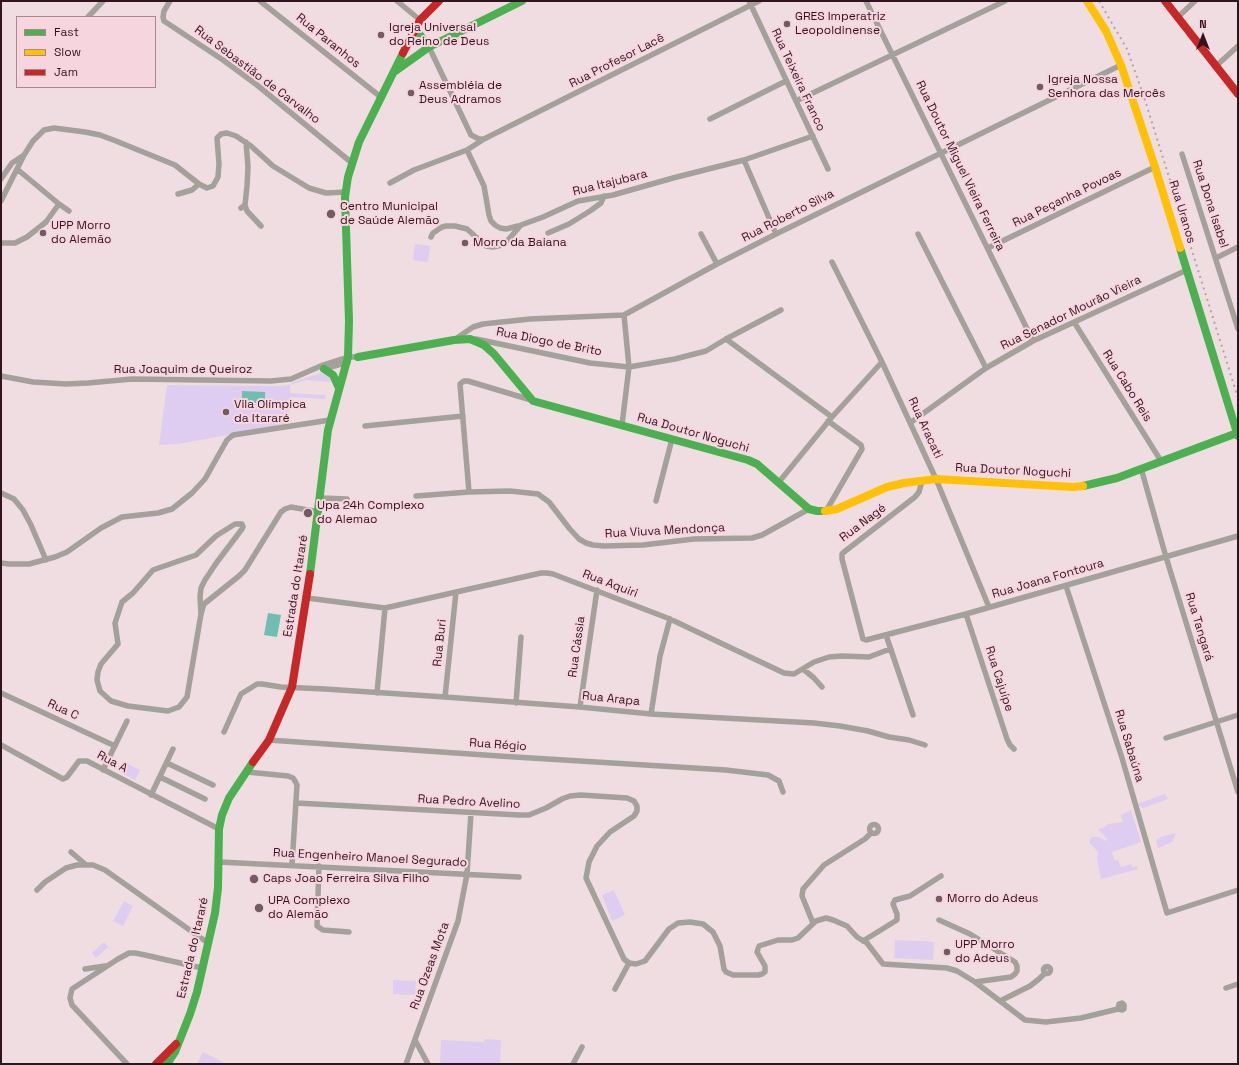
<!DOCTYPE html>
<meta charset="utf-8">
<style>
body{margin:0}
#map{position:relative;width:1239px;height:1065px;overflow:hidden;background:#efdde2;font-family:"Space Grotesk",sans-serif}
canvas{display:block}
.frame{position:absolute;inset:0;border:2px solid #32141f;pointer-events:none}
.legend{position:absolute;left:16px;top:16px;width:140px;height:72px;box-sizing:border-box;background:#f7d5df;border:1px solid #a88892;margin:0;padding:5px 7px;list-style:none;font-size:12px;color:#32141f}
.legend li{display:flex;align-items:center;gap:8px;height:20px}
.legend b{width:20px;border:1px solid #a88892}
.north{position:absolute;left:1183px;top:16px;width:40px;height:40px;-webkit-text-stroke:3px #f7d5df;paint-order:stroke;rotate:0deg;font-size:11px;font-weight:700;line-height:16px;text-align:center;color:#32141f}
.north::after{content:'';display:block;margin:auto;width:14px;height:18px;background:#32141f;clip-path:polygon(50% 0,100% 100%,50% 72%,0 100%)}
</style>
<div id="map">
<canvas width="1239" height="1065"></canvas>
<div class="frame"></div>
<ul class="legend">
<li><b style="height:5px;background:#4caf50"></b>Fast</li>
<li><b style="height:5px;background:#ffc107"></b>Slow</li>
<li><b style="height:5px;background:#c62828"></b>Jam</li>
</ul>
<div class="north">N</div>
</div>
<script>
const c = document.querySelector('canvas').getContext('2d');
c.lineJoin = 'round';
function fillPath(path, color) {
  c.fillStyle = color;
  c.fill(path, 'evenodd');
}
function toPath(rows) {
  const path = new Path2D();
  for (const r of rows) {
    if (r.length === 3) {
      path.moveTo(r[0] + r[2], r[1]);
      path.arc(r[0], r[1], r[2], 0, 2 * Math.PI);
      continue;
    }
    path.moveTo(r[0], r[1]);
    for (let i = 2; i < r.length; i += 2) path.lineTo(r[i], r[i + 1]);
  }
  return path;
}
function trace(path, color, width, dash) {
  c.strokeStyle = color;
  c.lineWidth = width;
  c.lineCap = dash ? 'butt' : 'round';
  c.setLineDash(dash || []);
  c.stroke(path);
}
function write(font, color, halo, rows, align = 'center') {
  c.font = font + ' "Space Grotesk",sans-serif';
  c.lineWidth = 4;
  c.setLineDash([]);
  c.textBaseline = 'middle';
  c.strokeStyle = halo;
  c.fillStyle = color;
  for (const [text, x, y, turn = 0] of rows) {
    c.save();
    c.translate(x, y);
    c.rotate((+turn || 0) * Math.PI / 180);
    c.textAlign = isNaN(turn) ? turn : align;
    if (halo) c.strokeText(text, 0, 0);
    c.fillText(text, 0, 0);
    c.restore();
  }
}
const green = toPath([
 [415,244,430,246,428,262,413,260],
 [321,373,330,378,330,382,306,380,290,385,290,393,326,395,325,399,290,397,289,424,178,444,159,445,167,385,278,386,290,385,293,382],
 [126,763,140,770,135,780,121,773],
 [1165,794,1168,799,1143,808,1137,804],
 [1131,810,1141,842,1112,852,1115,861,1118,860,1121,867,1131,864,1133,868,1136,866,1138,869,1101,879,1097,858,1098,852,1089,842,1091,837,1099,837,1106,841,1107,839,1098,829,1103,828,1108,824,1123,822,1121,815],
 [1176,833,1172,842,1158,848,1156,840,1163,836],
 [614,890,625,915,612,921,602,895],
 [124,901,133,906,123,926,113,921],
 [895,940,934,942,933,960,894,958],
 [104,942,108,947,96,958,92,953],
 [393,980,416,981,415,995,393,994],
 [485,1039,501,1040,500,1064,440,1064,441,1040,484,1042],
 [203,1052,223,1062,222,1064,197,1064]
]);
const water = toPath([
 [242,391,265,392,265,403,242,403],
 [268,613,281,615,277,637,264,635]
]);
const street = toPath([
 [170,1,164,11,163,17,164,21,223,60,257,85,352,163],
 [260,1,382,98],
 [397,1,420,20],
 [749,1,828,169],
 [866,1,1033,341],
 [88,17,103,1],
 [1177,18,1195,1],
 [429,47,471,135,479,139,484,139,759,1],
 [1215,67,1238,46],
 [796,101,1005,1],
 [710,119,786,81],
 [467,150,484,186,489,215,491,221,495,225,500,228,506,229,518,226],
 [1182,154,1238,329],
 [744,160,776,234],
 [17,169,59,204,69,211],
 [1,179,12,163,24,155],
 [390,183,414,170,467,150,484,139],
 [178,194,192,190,199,184],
 [1,201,24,155,33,141,44,130,54,128,85,132,100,135,116,141,175,165,199,184,207,188,213,186,218,177,219,164,217,138,221,134,227,133,236,136,251,146,273,166,309,188,326,193,346,192],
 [245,205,247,211,261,226],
 [241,208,245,205,247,186,248,167,246,142],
 [548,233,569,224,590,211,601,203,604,196],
 [701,234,717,264],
 [918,234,986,368],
 [431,237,433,233,442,227,446,226,455,226,467,229,486,246,493,247,502,245,508,240,521,225,543,217,578,201,613,195,673,178,744,160,813,136],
 [1,243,15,243,27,237,46,222,59,204],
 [988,248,1155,167],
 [1216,258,1238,247],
 [832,262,882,362,936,479,989,607],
 [1074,322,1161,461],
 [476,339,590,363,629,367,675,359,706,351,726,339,781,310],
 [726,339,832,417],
 [454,340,473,327,483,324,530,319,624,315,717,264,776,234,1121,65],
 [324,369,348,362],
 [1,376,33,382,66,384,88,383,132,379,271,381,291,379,323,365,348,357,358,357],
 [910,423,986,368,1033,341,1187,270],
 [622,425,629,367,624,315],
 [365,426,463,416],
 [1141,468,1166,557,1238,792],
 [922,481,919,492,915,497,844,552,842,554,842,559,863,639,866,640,966,614,1238,536],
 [779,482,832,417,882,362],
 [469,492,460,384,464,381,468,381,531,400],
 [1,493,14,499,23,510,31,525,46,560],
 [416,496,469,492,510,491,538,494,549,502,569,528,579,539,586,543,593,545,604,546,643,545,694,539,752,538,762,535,809,509],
 [320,498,347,499],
 [656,501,672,439],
 [826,511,862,449,861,445,828,421],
 [1,563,9,564,29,564,55,557,67,552,101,528,122,517,158,513,172,509,192,493,205,479,227,440,233,435,330,420],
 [1066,586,1122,758,1167,913,1238,890],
 [307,598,385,608,541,573,547,573,553,574,670,619,784,673,794,674,814,662,829,657,842,656,869,657,890,649],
 [201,614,200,597,201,588,205,580,217,562,242,529,243,527,242,524,235,524,216,536,196,555,153,570,133,593,122,602,115,623,118,644,101,664,98,672,97,680,100,691,111,701,128,706,168,711,179,707,187,697,201,614,204,604,239,576,245,570,281,512,285,509,291,507,319,512],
 [966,614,1007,739,1010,745,1014,749],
 [886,635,913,715],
 [803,669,814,678,822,687],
 [1,693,115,746],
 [377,693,385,608],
 [445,697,456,592],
 [516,703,521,637],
 [580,707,597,590],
 [651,714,660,656,670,619],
 [224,732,241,694,257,684,262,684,281,687,325,689,445,697,580,707,651,714,814,723,840,726,868,731,889,737,909,740,925,745],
 [1166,738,1238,715],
 [269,740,499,756,726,770,768,775,779,781,783,792],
 [1,745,63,779,67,777,79,761,87,761,219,829],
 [167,763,213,785],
 [103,770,127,721],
 [247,772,288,776,293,778,295,781,297,785,292,865],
 [160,777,205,799],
 [151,795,173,749],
 [296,803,519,815,529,815,546,808,562,799,570,796,581,795,627,798,634,801,637,806,637,811,634,816,610,832,597,846,589,862,586,878,624,959,629,963,636,964,645,961,669,929,678,923,690,922,703,924,713,932,720,946,724,969,726,972,733,975,758,975,762,974,765,972,765,966,757,952,759,946,778,940,792,940,798,938,816,921,826,918,833,920,847,926,857,937,867,943,883,964,947,968,957,971,975,982,1025,1020,1046,1022,1081,1018,1118,1009,1122,1010,1124,1009,1124,1005,1122,1003,1119,1004,1118,1009],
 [874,829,4.5],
 [71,852,85,864],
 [219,862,519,877],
 [319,866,317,926,323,930,349,932],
 [37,890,45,882,66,868,77,865,93,865,105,870,208,943],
 [939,920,970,934,1015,962,1017,966,1017,971,1015,974,1011,977,975,982],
 [813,923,802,896,803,889,824,865,865,839,871,833],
 [863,941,897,920,897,914,893,904,895,900,910,896,941,876],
 [1047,970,3.5],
 [85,969,105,966],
 [1226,988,1238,984],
 [615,989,629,963],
 [1000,1001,1030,986,1039,979,1045,973],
 [415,1040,428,1064],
 [127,1064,72,1005,70,998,72,989,118,959,129,953,135,953,145,955,202,968],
 [406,1064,458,921,467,874,471,813],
 [573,1064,582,1047]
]);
const fast = toPath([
 [415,28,429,47],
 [394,72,429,47,522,1],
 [1180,248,1238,436],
 [358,357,454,340,470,339,484,345,494,354,533,401,748,460,757,464,809,509,817,511,825,511],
 [324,369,333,375,339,388],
 [1083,486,1117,478,1237,433],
 [310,574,328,430,348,357,349,321,345,197,348,177,359,142,403,53],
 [167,1064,175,1052,190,1014,197,992,215,913,218,888,219,829,222,815,229,798,253,762]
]);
const slow = toPath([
 [1087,1,1106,31,1121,65,1155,167,1180,248],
 [825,511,837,509,887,487,904,483,936,479,1073,487,1083,486]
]);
const jam = toPath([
 [1165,1,1238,94],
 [403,53,420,20,439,1],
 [253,762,269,740,292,687,310,574],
 [156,1064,176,1044]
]);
const rail = toPath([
 [1099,1,1127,49,1144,97,1238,398]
]);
const markers = [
 [787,24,4,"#745a63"],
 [381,35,4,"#745a63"],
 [1040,87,4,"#745a63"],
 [411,93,4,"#745a63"],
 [331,214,5,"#745a63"],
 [43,233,4,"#745a63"],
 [465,243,4,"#745a63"],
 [226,412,4,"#745a63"],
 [308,513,5,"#745a63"],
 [254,879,5,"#745a63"],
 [939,899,4,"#745a63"],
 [259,908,5,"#745a63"],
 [947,952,4,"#745a63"]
];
const poiNames = [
 ["GRES Imperatriz",795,17],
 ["Leopoldinense",795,31],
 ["Igreja Universal",389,28],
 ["do Reino de Deus",389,42],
 ["Igreja Nossa",1048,80],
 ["Senhora das Mercês",1048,94],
 ["Assembléia de",419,86],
 ["Deus Adramos",419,100],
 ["Centro Municipal",340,207],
 ["de Saúde Alemão",340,221],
 ["UPP Morro",51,226],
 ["do Alemão",51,240],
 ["Morro da Baiana",473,243],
 ["Vila Olímpica",234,405],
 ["da Itararé",234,419],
 ["Upa 24h Complexo",317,506],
 ["do Alemao",317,520],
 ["Caps Joao Ferreira Silva Filho",263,879],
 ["Morro do Adeus",947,899],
 ["UPA Complexo",268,901],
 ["do Alemão",268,915],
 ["UPP Morro",955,945],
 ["do Adeus",955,959]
];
const streetNames = [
 ["Rua Paranhos",328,41,39],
 ["Rua Profesor Lacê",617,61,-27],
 ["Rua Sebastião de Carvalho",257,75,37],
 ["Rua Teixeira Franco",798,80,65],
 ["Rua Doutor Miguel Vieira Ferreira",960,166,64],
 ["Rua Itajubara",610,183,-14],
 ["Rua Peçanha Povoas",1067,198,-26],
 ["Rua Dona Isabel",1210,204,72],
 ["Rua Uranos",1182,212,73],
 ["Rua Roberto Silva",788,216,-27],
 ["Rua Senador Mourão Vieira",1071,313,-26],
 ["Rua Diogo de Brito",549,342,11],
 ["Rua Joaquim de Queiroz",183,370],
 ["Rua Cabo Reis",1127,386,58],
 ["Rua Aracati",925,428,65],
 ["Rua Doutor Noguchi",693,433,16],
 ["Rua Doutor Noguchi",1013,471,3],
 ["Rua Nagé",863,523,-37],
 ["Rua Viuva Mendonça",665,531,-3],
 ["Rua Joana Fontoura",1048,579,-16],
 ["Rua Aquiri",610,584,21],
 ["Estrada do Itararé",296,586,-81],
 ["Rua Tangará",1199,627,73],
 ["Rua Buri",440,643,-84],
 ["Rua Cássia",577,647,-82],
 ["Rua Cajuípe",999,679,72],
 ["Rua Arapa",611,699,6],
 ["Rua C",63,710,25],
 ["Rua Régio",498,745,4],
 ["Rua Sabaúna",1129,746,73],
 ["Rua A",112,762,28],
 ["Rua Pedro Avelino",469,802,3],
 ["Rua Engenheiro Manoel Segurado",370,858,3],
 ["Estrada do Itararé",193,948,-77],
 ["Rua Ozeas Mota",430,966,-70]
];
fillPath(green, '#decdf1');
fillPath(water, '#70beb0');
trace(street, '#a3a199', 5.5);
trace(fast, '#4caf50', 8);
trace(slow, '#ffc107', 8);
trace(jam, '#c62828', 8);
trace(rail, '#afa6a6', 2, [2, 4]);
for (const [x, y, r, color] of markers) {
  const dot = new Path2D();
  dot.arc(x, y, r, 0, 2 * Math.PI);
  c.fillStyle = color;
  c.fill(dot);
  trace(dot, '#f7d5df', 1.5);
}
write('12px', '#32141f', '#f7d5df', poiNames, 'left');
write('12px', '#32141f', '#f7d5df', streetNames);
</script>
